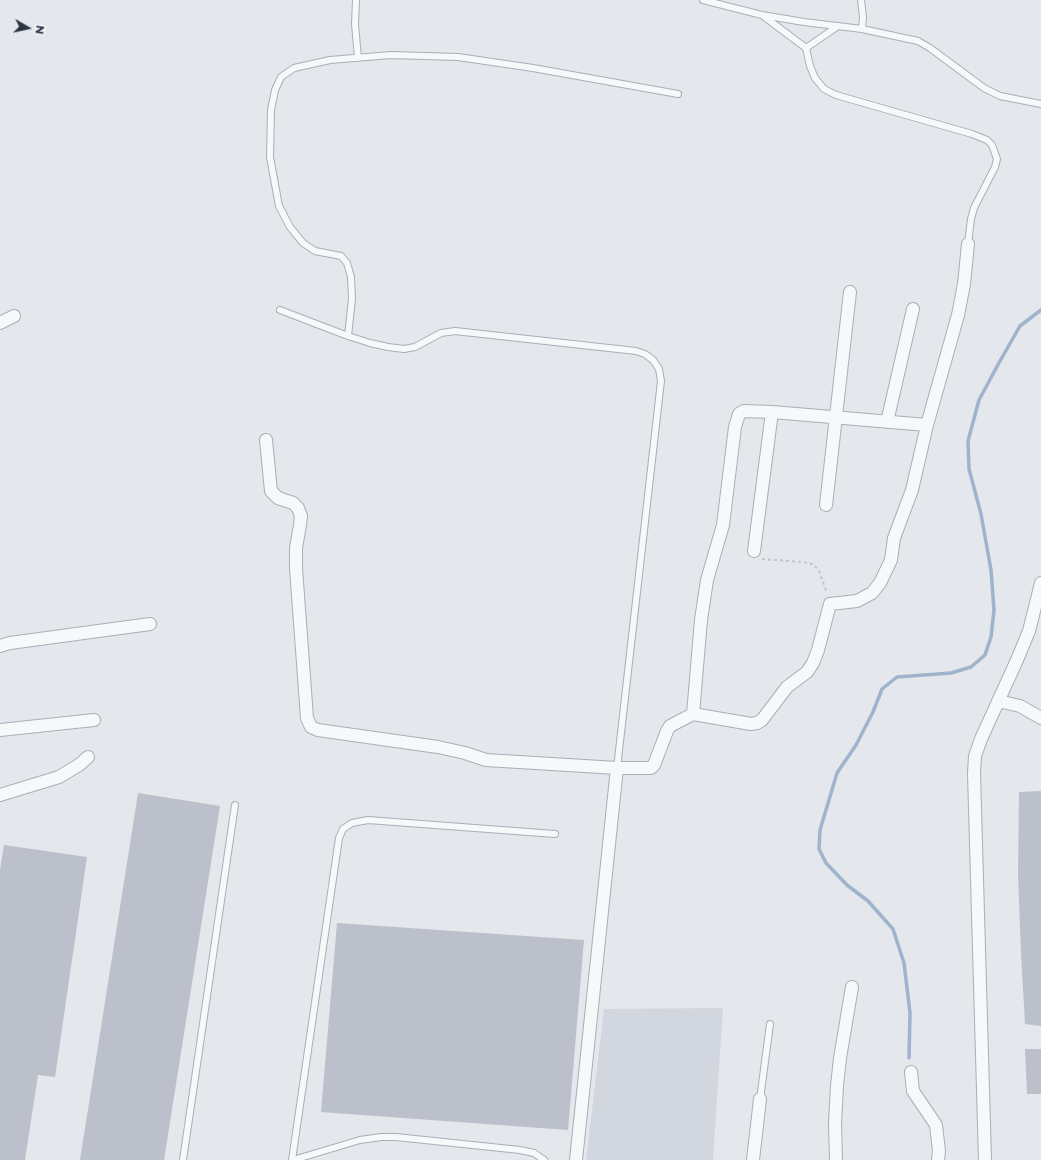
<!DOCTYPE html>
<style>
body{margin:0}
#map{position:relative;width:1041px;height:1160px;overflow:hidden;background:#e4e7ec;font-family:Montserrat,sans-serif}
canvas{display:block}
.north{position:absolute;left:8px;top:8px;width:40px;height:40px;-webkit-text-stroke:3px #f4f6f9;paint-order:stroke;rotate:99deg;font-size:11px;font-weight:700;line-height:16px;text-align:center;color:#2b3445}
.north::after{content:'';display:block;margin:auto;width:14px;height:18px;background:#2b3445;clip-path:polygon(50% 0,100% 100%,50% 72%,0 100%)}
</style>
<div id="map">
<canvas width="1041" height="1160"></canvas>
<div class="north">N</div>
</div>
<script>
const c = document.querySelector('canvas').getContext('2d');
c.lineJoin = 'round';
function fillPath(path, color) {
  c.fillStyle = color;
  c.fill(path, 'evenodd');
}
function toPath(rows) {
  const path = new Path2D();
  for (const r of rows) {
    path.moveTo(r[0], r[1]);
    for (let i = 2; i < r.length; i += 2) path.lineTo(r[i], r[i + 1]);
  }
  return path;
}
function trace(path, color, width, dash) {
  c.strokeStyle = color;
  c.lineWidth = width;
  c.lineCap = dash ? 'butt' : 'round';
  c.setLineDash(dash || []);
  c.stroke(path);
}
const built = toPath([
 [723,1008,713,1160,586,1160,604,1009]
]);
const stream = toPath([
 [909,1058,910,1013,904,963,893,929,868,901,847,885,826,863,819,849,820,830,837,773,856,745,873,712,882,689,897,677,951,673,971,667,985,655,991,637,994,610,991,570,981,514,969,469,968,441,979,400,1000,361,1020,326,1041,310]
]);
const building = toPath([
 [1041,791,1041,1026,1025,1024,1021,953,1018,874,1019,792],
 [138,793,220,806,164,1160,80,1160],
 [4,845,87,857,55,1077,38,1075,25,1160,0,1160,0,870],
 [337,923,584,940,568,1130,321,1112],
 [1025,1049,1041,1049,1041,1094,1027,1094]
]);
const path = toPath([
 [762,559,802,562,809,563,814,565,819,571,827,593]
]);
const service = toPath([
 [356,0,355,24,358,58],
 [703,0,762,15,804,22,862,29,918,41,930,48,984,88,1000,96,1041,104],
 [861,0,863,17,862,29],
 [762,15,806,48,810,66,815,78,824,89,836,95,972,134,987,140,992,145,997,159,995,167,974,208,971,219,968,244],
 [806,48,838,26],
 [280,310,348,336,370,343,388,347,404,349,415,347,441,333,455,331,636,351,645,354,653,360,659,369,661,381,617,768],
 [348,336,352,299,351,277,347,263,341,256,315,251,303,243,290,227,279,206,270,157,271,110,275,90,281,77,294,68,330,60,391,55,458,57,533,68,678,94],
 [760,1099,770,1024],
 [183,1160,235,805],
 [292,1160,339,838,343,829,352,823,368,820,555,834],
 [293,1160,360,1140,381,1137,396,1137,520,1150,534,1153,544,1160]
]);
const minor = toPath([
 [0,323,14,316],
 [887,422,913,309],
 [266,440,271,491,278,498,293,503,298,508,301,516,300,525,296,548,296,568,307,718,311,727,318,730,438,747,465,753,486,760,617,768,651,768,654,765,667,731,670,726,693,714,751,724,757,723,762,720,787,687,807,672,813,663,818,650,830,604,857,601,872,593,880,583,891,560,894,538,912,490,927,425,958,315,964,284,968,244],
 [826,505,850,292],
 [754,551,772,412],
 [0,646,10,643,150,624],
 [998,701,1020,706,1041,718],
 [693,714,701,620,707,580,723,525,735,427,739,414,744,411,772,412,927,425],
 [0,730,94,720],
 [0,795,59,777,79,765,88,757],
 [911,1072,913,1091,936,1125,939,1151,938,1160],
 [576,1160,617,768],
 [753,1160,760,1099],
 [836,1160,835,1123,837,1086,840,1058,852,987],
 [985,1160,974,773,975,756,981,739,1017,660,1029,631,1041,583]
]);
fillPath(built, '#d2d6de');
trace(stream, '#9fb4cc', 3.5);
fillPath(building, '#bbc0ca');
trace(service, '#a9aeb7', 8);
trace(minor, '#a9aeb7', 14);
trace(path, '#c2c5cb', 2, [3, 3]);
trace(service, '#f7f8fa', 6);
trace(minor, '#f7f8fa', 12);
</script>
